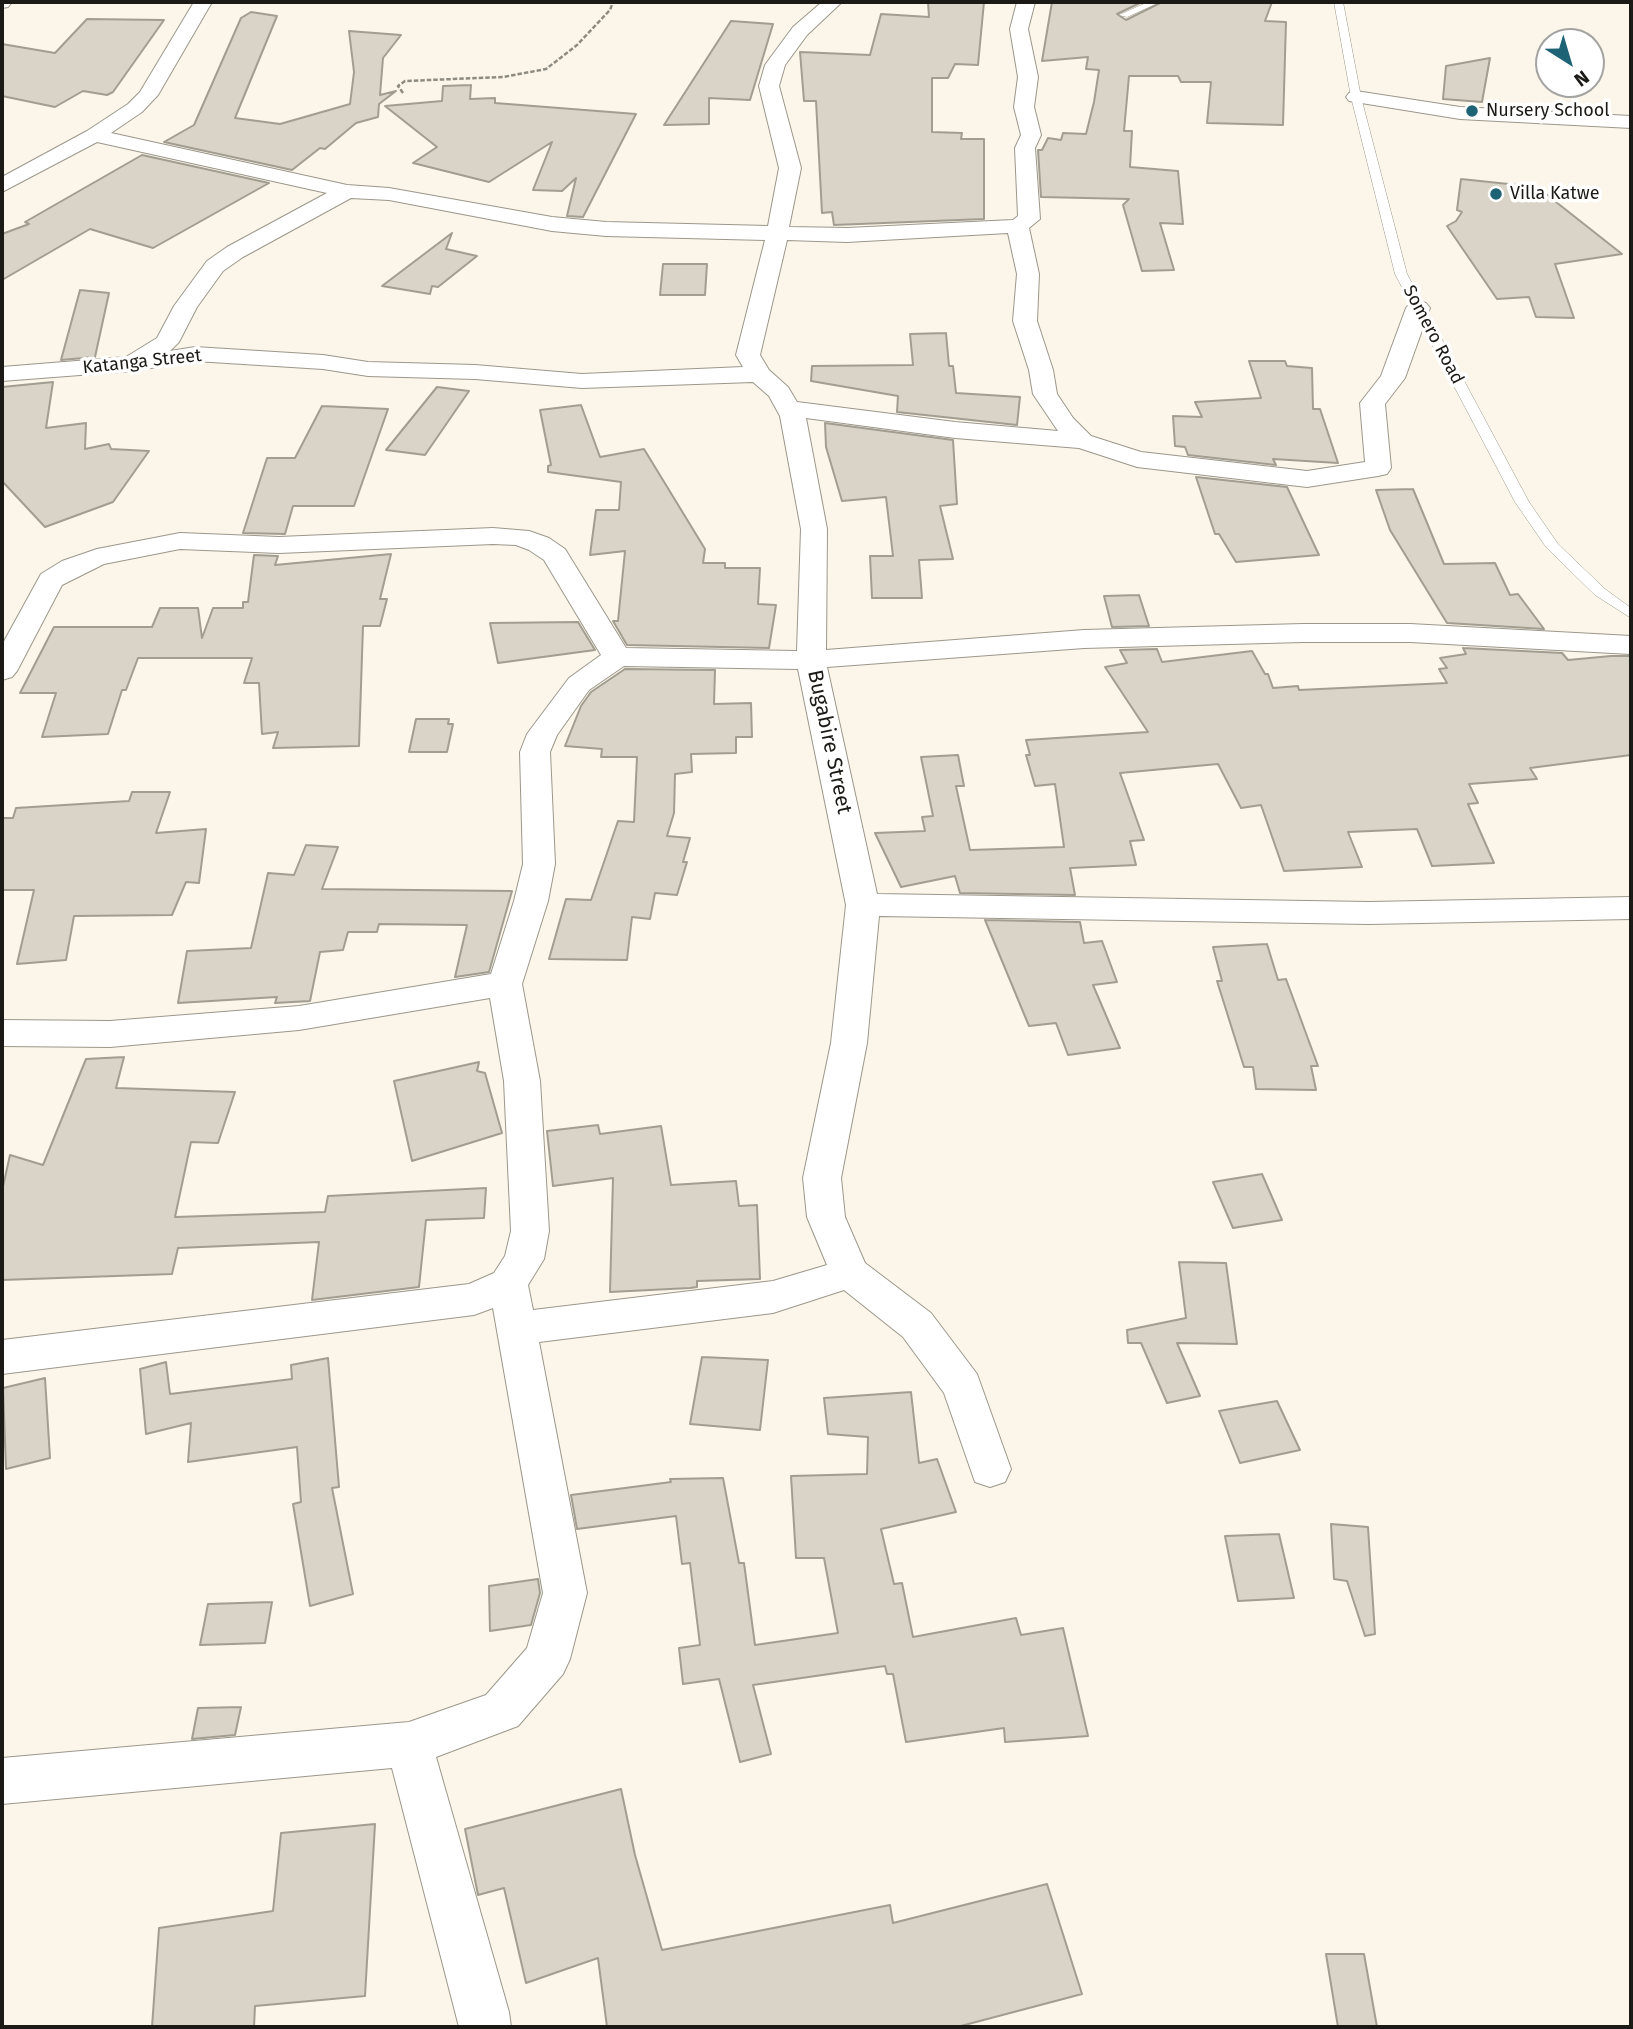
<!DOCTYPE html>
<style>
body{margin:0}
#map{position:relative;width:1633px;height:2029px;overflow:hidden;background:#fbf6e9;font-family:"Fira Sans",sans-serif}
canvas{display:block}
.frame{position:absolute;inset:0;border:4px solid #1c1a16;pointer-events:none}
.north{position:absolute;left:1535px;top:28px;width:70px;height:70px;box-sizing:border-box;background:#fff;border:2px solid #a4a3a2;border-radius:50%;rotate:143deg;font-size:19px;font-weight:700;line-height:28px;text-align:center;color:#1c1a16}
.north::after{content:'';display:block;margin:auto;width:24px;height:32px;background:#1e6275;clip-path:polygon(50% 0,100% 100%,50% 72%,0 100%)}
</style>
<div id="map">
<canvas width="1633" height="2029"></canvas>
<div class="frame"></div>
<div class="north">N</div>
</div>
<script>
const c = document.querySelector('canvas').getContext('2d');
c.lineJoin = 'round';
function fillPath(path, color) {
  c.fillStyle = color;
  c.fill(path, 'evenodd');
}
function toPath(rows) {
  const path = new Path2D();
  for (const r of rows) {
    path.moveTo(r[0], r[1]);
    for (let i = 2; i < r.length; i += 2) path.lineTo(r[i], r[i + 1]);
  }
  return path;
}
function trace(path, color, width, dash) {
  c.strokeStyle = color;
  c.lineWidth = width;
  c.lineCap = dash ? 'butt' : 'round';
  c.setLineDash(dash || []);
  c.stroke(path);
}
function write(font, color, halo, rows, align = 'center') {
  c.font = font + ' "Fira Sans",sans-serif';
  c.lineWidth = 7;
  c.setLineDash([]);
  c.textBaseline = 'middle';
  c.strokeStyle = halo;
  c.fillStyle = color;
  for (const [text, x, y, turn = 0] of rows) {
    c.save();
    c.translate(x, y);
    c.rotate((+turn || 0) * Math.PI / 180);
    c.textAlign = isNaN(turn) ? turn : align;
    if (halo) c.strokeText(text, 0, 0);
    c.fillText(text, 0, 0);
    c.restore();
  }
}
const building = toPath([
 [928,2,984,2,978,65,955,64,948,78,932,78,932,132,962,133,961,139,984,139,984,219,834,225,832,212,822,213,816,101,804,101,800,52,870,55,881,14,929,17,928,2],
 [1052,2,1142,2,1117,14,1126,20,1162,2,1272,2,1265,21,1286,22,1283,125,1207,123,1211,82,1181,82,1178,76,1129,76,1124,131,1132,131,1130,167,1178,171,1183,224,1160,223,1174,270,1142,271,1123,205,1129,199,1041,197,1038,150,1042,150,1048,138,1061,140,1063,133,1086,134,1094,102,1099,70,1086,69,1088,57,1042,61,1052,2],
 [251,12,277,16,235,118,280,124,350,104,354,72,349,31,401,35,383,58,380,95,396,91,379,104,378,117,356,123,325,149,320,148,292,170,164,142,194,125,241,18,251,12],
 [87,19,164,20,113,92,107,95,83,91,55,107,2,96,2,44,55,53,87,19],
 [731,21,773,24,750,100,709,98,709,124,664,125,731,21],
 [1490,58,1482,102,1443,99,1446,66,1490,58],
 [471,85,470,99,495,98,495,103,636,114,583,217,567,216,576,178,562,191,533,190,552,142,489,182,413,163,437,147,385,106,442,101,443,86,471,85],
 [142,155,269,183,153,248,90,229,2,280,2,234,29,224,25,222,142,155],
 [1461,179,1537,187,1622,254,1555,264,1574,318,1536,317,1529,297,1497,299,1447,226,1456,221,1462,212,1457,210,1461,179],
 [452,233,446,249,477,256,438,287,432,286,430,294,382,286,452,233],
 [663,264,707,264,705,295,660,295,663,264],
 [80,290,109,293,95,357,61,360,80,290],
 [946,333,949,366,953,366,956,393,1020,397,1017,425,897,412,898,396,811,381,812,366,913,365,910,334,946,333],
 [1249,361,1285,361,1287,366,1312,368,1313,409,1320,409,1338,463,1273,459,1276,465,1188,455,1185,447,1175,446,1173,416,1202,417,1195,402,1261,398,1249,361],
 [53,382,46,428,86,423,85,449,109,444,111,449,149,451,113,502,45,527,2,481,2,387,53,382],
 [437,387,469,391,425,455,386,450,437,387],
 [581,405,600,457,644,449,705,549,703,563,725,563,725,568,760,568,758,604,776,605,769,648,627,645,613,621,618,621,625,551,590,555,596,510,619,510,621,482,548,472,548,466,551,465,540,410,581,405],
 [322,406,388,409,354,506,293,506,285,534,243,533,267,458,295,458,322,406],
 [825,423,953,440,957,504,940,506,953,559,919,560,922,598,872,598,870,556,893,556,886,497,842,501,826,447,825,423],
 [1196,477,1287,487,1319,555,1236,562,1219,534,1215,534,1196,477],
 [1413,489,1444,564,1495,563,1510,595,1518,594,1544,629,1447,623,1390,530,1376,490,1413,489],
 [391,554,380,599,387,599,380,626,363,626,359,746,273,748,278,732,262,734,259,683,244,683,252,658,138,658,126,690,122,690,108,734,42,737,56,693,20,693,54,627,152,627,160,608,198,608,202,638,213,608,243,608,243,602,248,602,254,555,278,556,275,565,391,554],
 [1139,595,1149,626,1112,627,1104,596,1139,595],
 [578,622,595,650,498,663,490,623,578,622],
 [1463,648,1562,653,1568,660,1611,656,1631,656,1631,755,1530,768,1537,779,1469,784,1478,803,1468,804,1494,863,1432,866,1417,829,1348,832,1362,867,1284,871,1261,805,1241,808,1218,764,1120,773,1144,840,1130,841,1136,865,1070,868,1075,895,960,893,955,876,901,887,875,833,925,831,922,817,933,816,921,757,958,755,964,786,956,786,970,850,1064,847,1055,784,1035,786,1026,755,1030,755,1026,740,1148,732,1105,667,1127,663,1120,650,1157,649,1162,662,1252,651,1265,674,1268,674,1273,688,1298,686,1299,690,1447,683,1439,669,1447,668,1440,658,1466,654,1463,648],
 [625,669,715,670,714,704,751,703,752,737,736,737,736,753,691,754,692,772,675,774,674,813,667,836,690,838,683,862,687,862,677,895,655,893,650,919,632,917,627,960,549,959,566,899,591,900,618,821,634,822,637,757,601,757,602,749,565,746,581,706,591,692,625,669],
 [416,719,449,719,448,724,453,724,447,752,409,752,416,719],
 [132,792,170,792,156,833,206,829,199,883,186,882,172,915,74,916,66,960,17,964,34,890,2,890,2,818,13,818,16,808,129,801,132,792],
 [306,845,338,847,322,889,512,891,489,972,455,977,467,925,379,924,377,932,348,932,343,950,320,952,310,1001,275,1003,277,997,178,1003,187,951,251,948,268,873,294,875,306,845],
 [985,920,1080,922,1084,943,1102,941,1117,982,1093,985,1120,1048,1068,1055,1056,1023,1029,1026,985,920],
 [1267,944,1278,980,1286,979,1318,1066,1311,1066,1316,1090,1256,1089,1253,1067,1244,1067,1217,981,1222,981,1213,947,1267,944],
 [124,1057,116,1088,235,1092,218,1143,191,1142,175,1217,325,1212,328,1196,486,1188,484,1218,426,1220,419,1287,312,1300,319,1242,178,1248,172,1274,2,1280,2,1191,10,1155,43,1165,86,1059,124,1057],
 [479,1062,477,1071,485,1073,502,1133,412,1161,394,1081,479,1062],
 [598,1125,600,1134,661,1126,671,1185,736,1181,739,1206,757,1205,760,1279,697,1281,697,1287,690,1288,610,1292,613,1178,553,1186,547,1131,598,1125],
 [1262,1174,1282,1220,1233,1228,1213,1182,1262,1174],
 [1179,1262,1226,1263,1237,1344,1177,1343,1200,1396,1167,1403,1141,1343,1128,1343,1127,1330,1186,1318,1179,1262],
 [702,1357,768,1360,760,1430,690,1424,702,1357],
 [328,1358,339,1487,332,1488,353,1594,310,1606,293,1504,301,1502,297,1447,188,1462,191,1423,146,1434,140,1369,166,1362,170,1394,292,1379,291,1365,328,1358],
 [45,1378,50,1458,6,1469,3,1388,45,1378],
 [911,1392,919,1463,937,1459,956,1512,881,1529,894,1584,902,1583,913,1637,1016,1618,1021,1635,1063,1628,1088,1736,1005,1742,1004,1728,906,1742,893,1674,887,1674,885,1666,753,1685,771,1754,740,1762,719,1679,683,1684,679,1648,700,1645,690,1563,682,1564,676,1516,577,1529,571,1495,671,1482,670,1479,723,1478,739,1563,744,1563,755,1645,838,1633,824,1558,796,1558,791,1476,867,1474,868,1437,828,1434,824,1398,911,1392],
 [1277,1401,1300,1450,1240,1463,1219,1411,1277,1401],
 [1331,1524,1368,1527,1375,1634,1365,1636,1347,1581,1334,1579,1331,1524],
 [1279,1534,1294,1598,1238,1601,1225,1536,1279,1534],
 [538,1579,540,1593,531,1625,490,1631,489,1586,538,1579],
 [272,1602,265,1643,200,1645,208,1604,272,1602],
 [241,1707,235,1735,192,1739,198,1708,241,1707],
 [621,1789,635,1855,662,1950,890,1905,893,1923,1047,1884,1082,1994,957,2027,607,2027,598,1958,526,1983,504,1888,478,1895,465,1829,621,1789],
 [375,1824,365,1996,255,2006,254,2027,152,2027,159,1928,273,1911,281,1833,375,1824],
 [1326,1954,1364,1954,1377,2027,1338,2027,1326,1954]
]);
const path = toPath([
 [403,93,398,86,405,81,503,77,546,69,577,45,610,10,613,2]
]);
const service = toPath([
 [1148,2,1160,2,1127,17,1119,15,1148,2],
 [1334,2,1343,2,1361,97,1407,274,1529,502,1558,544,1605,589,1631,608,1631,618,1595,595,1546,547,1515,502,1395,274,1351,97,1334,2]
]);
const minor = toPath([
 [2,2,12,2,8,7,2,8,2,2],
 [194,2,212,2,158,95,142,112,111,133,347,185,389,188,552,217,606,222,768,226,779,168,759,86,765,65,793,27,822,2,842,2,807,35,785,65,779,86,801,168,789,227,847,228,1013,220,1018,216,1015,148,1021,135,1014,107,1018,77,1010,29,1017,2,1035,2,1028,29,1038,77,1034,107,1041,135,1035,148,1040,219,1029,228,1039,274,1037,321,1053,370,1057,394,1073,418,1091,436,1141,452,1307,471,1365,462,1360,403,1381,376,1406,308,1410,303,1418,301,1426,303,1430,308,1405,378,1385,404,1391,468,1387,474,1378,476,1307,487,1137,467,1079,448,955,438,806,418,827,529,826,650,1084,630,1303,624,1410,624,1631,636,1631,654,1410,642,1303,642,1084,648,827,667,877,894,1369,902,1631,897,1631,919,1369,924,879,916,867,1043,841,1178,845,1217,865,1263,931,1313,977,1374,1011,1469,1005,1482,990,1487,975,1482,944,1393,903,1337,844,1290,773,1313,539,1342,587,1593,570,1659,563,1674,518,1726,436,1757,509,2012,511,2027,459,2027,392,1768,2,1804,2,1758,409,1722,486,1695,527,1648,543,1593,493,1308,474,1315,2,1374,2,1340,469,1284,494,1273,505,1256,511,1231,504,1081,490,998,299,1030,110,1047,2,1046,2,1020,110,1021,299,1006,491,974,514,901,523,864,520,752,527,734,569,678,601,655,544,560,529,550,516,545,493,544,279,553,180,549,104,564,62,585,17,671,12,677,2,680,2,645,41,574,62,561,97,549,180,533,279,537,493,528,529,531,549,538,565,549,626,648,797,651,801,529,780,416,769,396,753,382,582,388,475,379,368,376,323,369,195,361,132,371,2,381,2,367,126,357,157,338,174,306,207,261,227,247,327,193,97,142,2,192,2,177,87,131,128,104,140,92,194,2],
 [351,198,389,200,552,231,606,236,765,240,736,355,743,367,582,374,475,365,368,362,323,355,195,347,170,351,179,342,197,307,223,271,243,257,351,198],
 [1008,233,1017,274,1013,321,1029,370,1033,394,1058,431,955,422,797,402,788,387,769,370,760,355,787,240,847,242,1008,233],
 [624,666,798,669,846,905,831,1043,803,1178,807,1217,827,1265,773,1281,533,1310,528,1285,544,1259,549,1231,540,1081,522,984,548,901,555,864,550,752,557,735,589,690,624,666],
 [1356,91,1460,107,1631,116,1631,128,1460,119,1349,101,1346,97,1349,93,1356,91]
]);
const markers = [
 [1472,111,7,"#1e6275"],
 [1496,194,7,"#1e6275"]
];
const farPoinames = [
 ["Nursery School",1486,111],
 ["Villa Katwe",1510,194]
];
const farStreetnames = [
 ["Somero Road",1433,335,62],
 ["Katanga Street",142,362,-6]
];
const streetNames = [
 ["Bugabire Street",829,742,78]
];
fillPath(building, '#d9d4c7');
trace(building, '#a29d91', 2);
trace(service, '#9c978b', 1);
trace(minor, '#9c978b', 2);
trace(path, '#8e8b82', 2.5, [4.5, 2]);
fillPath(service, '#fff');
fillPath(minor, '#fff');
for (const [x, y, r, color] of markers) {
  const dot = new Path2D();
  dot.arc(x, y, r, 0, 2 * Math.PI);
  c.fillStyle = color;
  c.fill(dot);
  trace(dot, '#fff', 2.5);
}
write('18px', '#1c1a16', '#fff', farPoinames, 'left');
write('18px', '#1c1a16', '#fff', farStreetnames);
write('21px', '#1c1a16', '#fff', streetNames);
</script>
